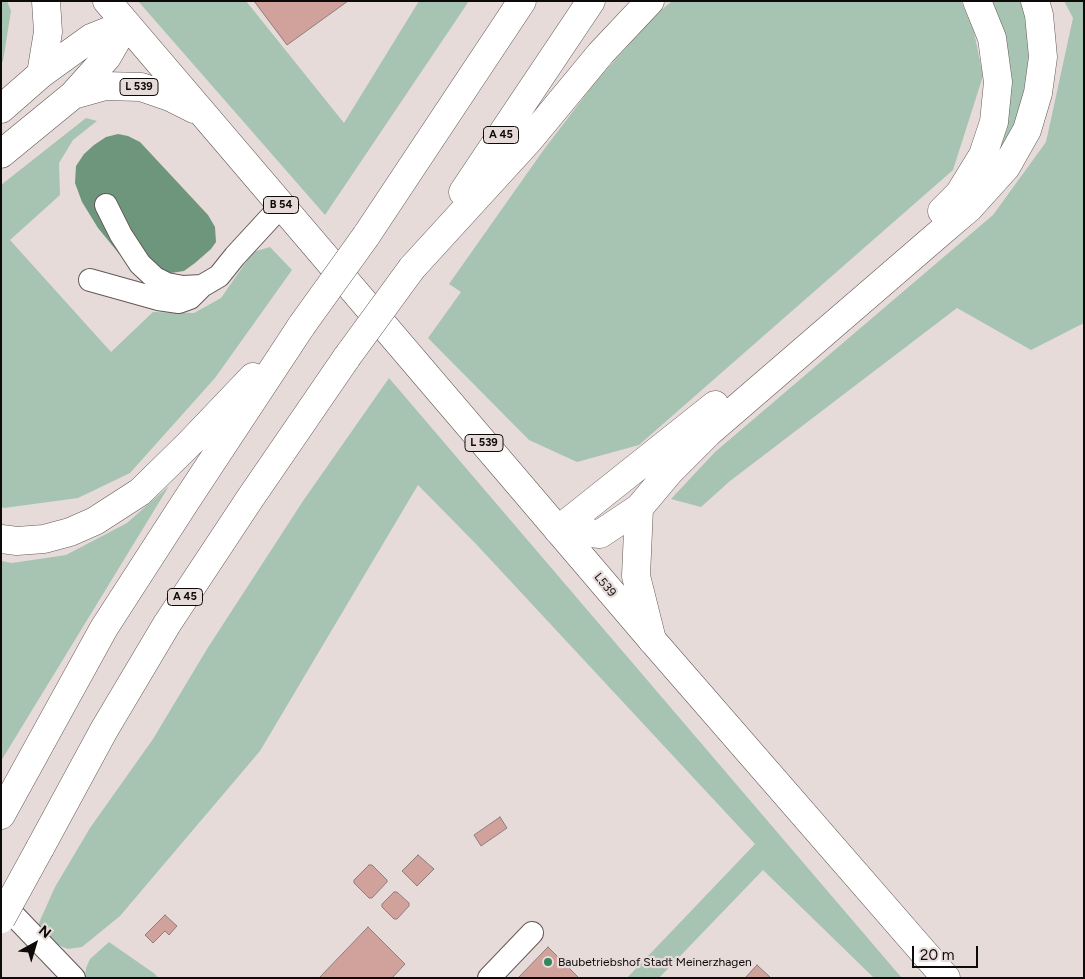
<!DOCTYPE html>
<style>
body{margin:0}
#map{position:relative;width:1085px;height:979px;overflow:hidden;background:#e7dbda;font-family:Figtree,sans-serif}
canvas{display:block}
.frame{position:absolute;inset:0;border:2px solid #0e0a0a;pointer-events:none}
.north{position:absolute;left:10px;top:919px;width:50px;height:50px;-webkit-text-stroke:4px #e7dbda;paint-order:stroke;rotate:39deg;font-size:14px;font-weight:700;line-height:20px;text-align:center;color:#0e0a0a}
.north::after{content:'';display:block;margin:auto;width:18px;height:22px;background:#0e0a0a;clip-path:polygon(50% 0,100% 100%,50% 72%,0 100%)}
.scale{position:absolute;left:912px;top:946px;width:66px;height:22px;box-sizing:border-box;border:2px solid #0e0a0a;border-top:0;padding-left:6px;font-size:15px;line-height:18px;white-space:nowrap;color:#0e0a0a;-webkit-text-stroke:4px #e7dbda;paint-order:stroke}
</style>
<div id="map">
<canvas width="1085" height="979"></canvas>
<div class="frame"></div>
<div class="north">N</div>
<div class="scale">20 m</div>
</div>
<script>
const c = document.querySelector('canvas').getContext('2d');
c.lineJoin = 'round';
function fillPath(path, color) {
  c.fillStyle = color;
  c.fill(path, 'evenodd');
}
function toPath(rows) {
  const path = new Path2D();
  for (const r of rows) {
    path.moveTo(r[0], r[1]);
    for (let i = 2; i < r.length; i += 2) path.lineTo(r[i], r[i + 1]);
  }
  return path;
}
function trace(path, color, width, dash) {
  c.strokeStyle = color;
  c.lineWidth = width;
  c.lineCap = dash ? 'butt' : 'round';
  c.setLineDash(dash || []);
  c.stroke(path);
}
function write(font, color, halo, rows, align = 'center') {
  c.font = font + ' Figtree,sans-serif';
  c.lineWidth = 4.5;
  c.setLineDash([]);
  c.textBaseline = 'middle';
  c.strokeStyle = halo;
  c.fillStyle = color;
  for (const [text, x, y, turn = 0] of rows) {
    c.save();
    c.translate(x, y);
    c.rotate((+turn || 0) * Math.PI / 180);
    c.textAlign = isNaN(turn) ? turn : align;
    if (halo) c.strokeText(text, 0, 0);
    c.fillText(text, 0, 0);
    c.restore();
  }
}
const green = toPath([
 [1,1,7,1,11,11,3,61,1,63],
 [138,1,246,1,344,123,419,1,469,1,325,215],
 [672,1,961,1,974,32,983,76,953,170,639,445,577,462,529,440,428,338,461,292,449,284,545,148,597,80,658,13],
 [989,1,1029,1,1034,82,1005,154,990,157],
 [1064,1,1084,1,1084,323,1031,350,957,308,730,481,701,507,671,499,715,452,993,215,1046,142,1073,18],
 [86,118,97,121,73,140,59,163,60,195,10,240,111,352,153,312,194,313,221,298,253,252,270,247,292,270,215,378,130,473,78,498,4,508,1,507,1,185],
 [389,378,895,970,902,978,874,978,763,870,659,978,627,978,755,844,476,544,418,485,260,751,120,916,82,947,68,949,53,943,38,925,55,887,90,828,153,739,207,649,303,501],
 [169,486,1,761,1,561,12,563,66,555,127,523],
 [109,942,155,974,158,978,86,978,85,976,86,968,90,959]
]);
const water = toPath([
 [118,134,128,136,140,142,208,215,215,227,216,242,211,249,195,263,184,271,171,273,161,271,134,272,98,228,82,202,75,183,76,166,84,154,94,145,106,137]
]);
const building = toPath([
 [254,1,348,1,287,45,254,1],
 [500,817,507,828,481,846,474,835,500,817],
 [418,855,434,869,417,886,402,871,418,855],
 [369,865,372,865,387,880,387,882,372,898,369,898,354,883,354,880,369,865],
 [394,892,397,892,409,903,409,906,397,919,394,919,382,907,382,904,394,892],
 [165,915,177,926,169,935,165,931,153,943,145,935,165,915],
 [368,927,405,964,392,978,319,978,368,927],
 [548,947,579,978,518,978,548,947],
 [757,965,771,978,745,978,757,965]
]);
const minor = toPath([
 [106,205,121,235,140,264,155,278,167,284,183,287,202,286],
 [90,280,158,299,179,302,190,298,202,286,219,276,235,256,281,206],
 [1,902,74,978],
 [489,978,532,933]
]);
const major = toPath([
 [107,1,652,640,946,978],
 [41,74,48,32,46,1],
 [73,95,105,86,141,87,170,97,194,109],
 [1,109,41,74,91,38,126,24],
 [1,154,73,95,107,57,126,24]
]);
const highway = toPath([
 [463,192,591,1],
 [942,211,959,194,983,155,994,122,998,82,992,38,977,1],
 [366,236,522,1],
 [412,268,529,140,601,53,650,1],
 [639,508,636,576,652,640],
 [558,530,600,534,639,508,670,471,708,433,941,232,969,208,1006,167,1027,130,1038,93,1043,57,1039,15,1035,1],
 [558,530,715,405],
 [1,539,17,541,44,539,70,532,95,521,140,492,190,443,253,377],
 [1,815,104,628,186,501,302,325],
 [40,848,104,730,167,624,249,500,347,357]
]);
const highwayBridge = toPath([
 [302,325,366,236],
 [347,357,412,268],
 [1,919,40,848]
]);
const markers = [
 [548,962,5,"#33885b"]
];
const shields = [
 [139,87,38],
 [501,135,35],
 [281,205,35],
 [484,443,38],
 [185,597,35]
];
const shieldNames = [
 ["L 539",139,87],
 ["A 45",501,135],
 ["B 54",281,205],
 ["L 539",484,443],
 ["A 45",185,597]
];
const streetNames = [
 ["L539",605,585,50]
];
const poiNames = [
 ["Baubetriebshof Stadt Meinerzhagen",558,962]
];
fillPath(green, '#a6c4b1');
fillPath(water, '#6e967d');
fillPath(building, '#d1a19c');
trace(building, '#8b7f7e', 1);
trace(minor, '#635857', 24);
trace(major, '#635857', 29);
trace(highway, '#635857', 29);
trace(minor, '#fff', 22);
trace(major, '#fff', 28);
trace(highway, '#fff', 28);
trace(highwayBridge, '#635857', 29, []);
trace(highwayBridge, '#fff', 28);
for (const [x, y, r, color] of markers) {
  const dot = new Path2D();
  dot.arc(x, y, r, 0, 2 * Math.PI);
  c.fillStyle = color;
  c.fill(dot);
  trace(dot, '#e7dbda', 2);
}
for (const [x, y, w] of shields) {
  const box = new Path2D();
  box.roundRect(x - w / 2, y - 8.5, w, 17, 4);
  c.fillStyle = '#e7dbda';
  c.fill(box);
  trace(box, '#0e0a0a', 1);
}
write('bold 11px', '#0e0a0a', null, shieldNames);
write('12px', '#0e0a0a', '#e7dbda', streetNames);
write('12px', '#0e0a0a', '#e7dbda', poiNames, 'left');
</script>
